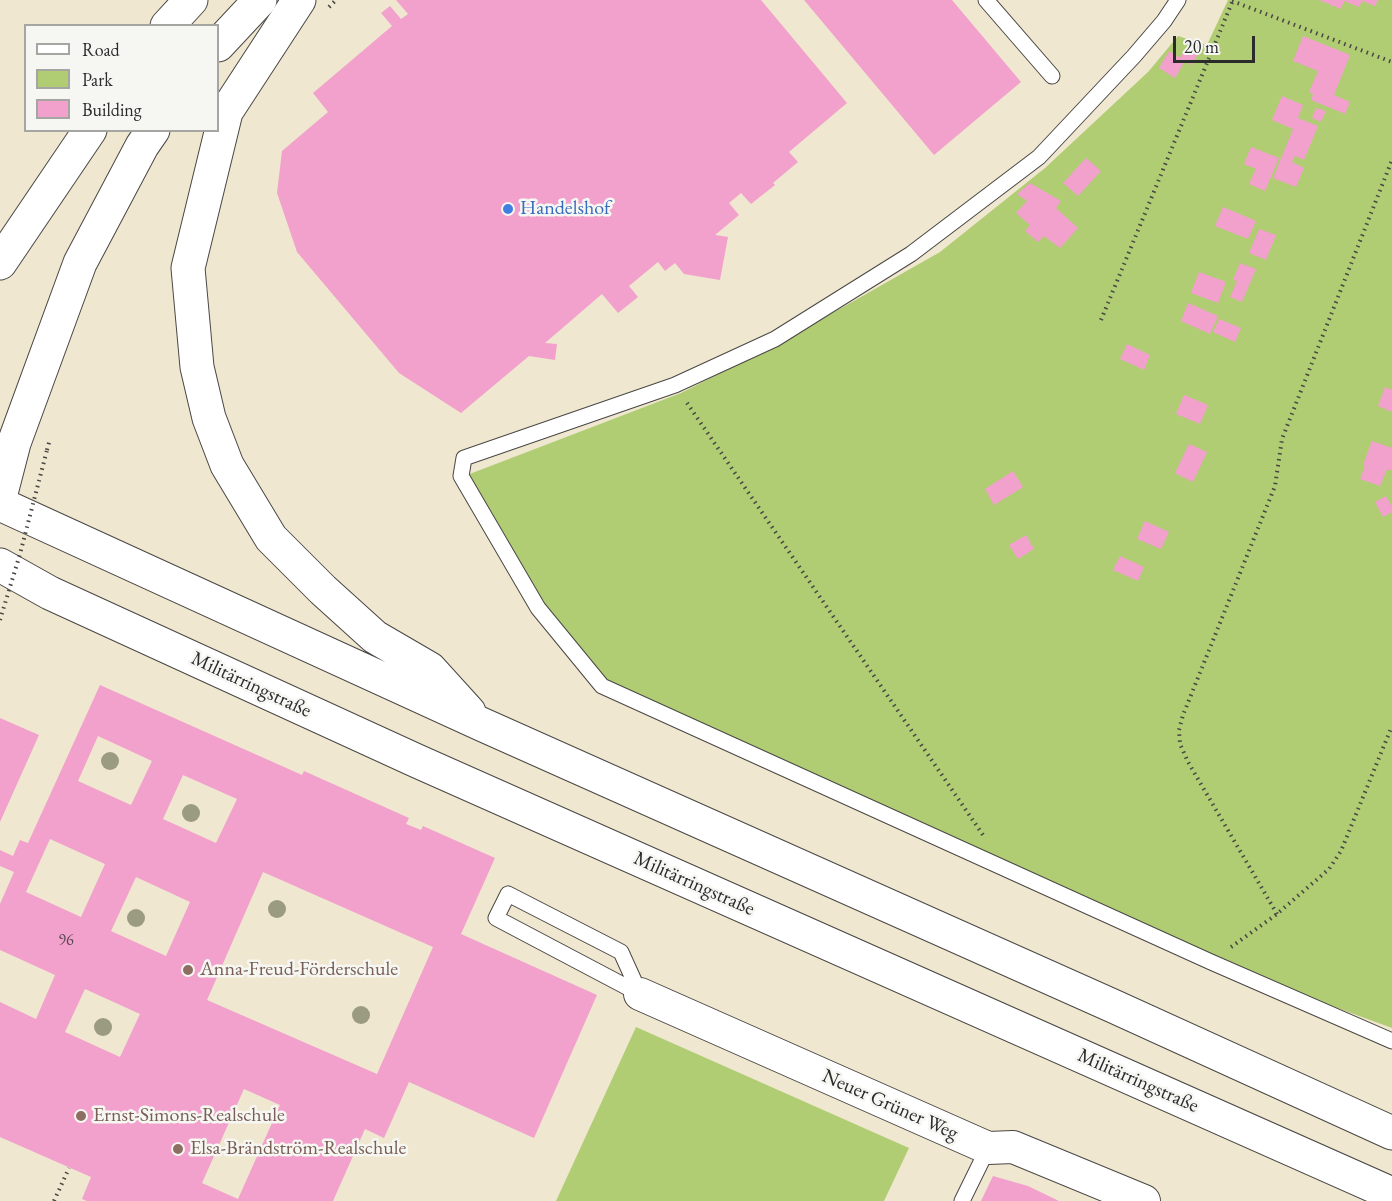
<!DOCTYPE html>
<meta charset="utf-8">
<style>
body{margin:0}
#map{position:relative;width:1392px;height:1201px;overflow:hidden;background:#f0e7d0;font-family:"EB Garamond",serif}
canvas{display:block}
.legend{position:absolute;left:24px;top:24px;width:195px;height:108px;box-sizing:border-box;background:#f6f6f2;border:2px solid #a5a5a2;margin:0;padding:8px 10px;list-style:none;font-size:18px;color:#2b2b2b}
.legend li{display:flex;align-items:center;gap:12px;height:30px}
.legend b{width:30px;border:2px solid #a5a5a2}
.scale{position:absolute;left:1173px;top:36px;width:82px;height:27px;box-sizing:border-box;border:3px solid #2b2b2b;border-top:0;padding-left:8px;font-size:18px;line-height:21px;white-space:nowrap;color:#2b2b2b;-webkit-text-stroke:4px #f6f6f2;paint-order:stroke}
</style>
<div id="map">
<canvas width="1392" height="1201"></canvas>
<ul class="legend">
<li><b style="height:8px;background:#fff"></b>Road</li>
<li><b style="height:16px;background:#b0cd74"></b>Park</li>
<li><b style="height:16px;background:#f1a1cc"></b>Building</li>
</ul>
<div class="scale">20 m</div>
</div>
<script>
const c = document.querySelector('canvas').getContext('2d');
c.lineJoin = 'round';
function fillPath(path, color) {
  c.fillStyle = color;
  c.fill(path, 'evenodd');
}
function toPath(rows) {
  const path = new Path2D();
  for (const r of rows) {
    path.moveTo(r[0], r[1]);
    for (let i = 2; i < r.length; i += 2) path.lineTo(r[i], r[i + 1]);
  }
  return path;
}
function trace(path, color, width, dash) {
  c.strokeStyle = color;
  c.lineWidth = width;
  c.lineCap = dash ? 'butt' : 'round';
  c.setLineDash(dash || []);
  c.stroke(path);
}
function write(font, color, halo, rows, align = 'center') {
  c.font = font + ' "EB Garamond",serif';
  c.lineWidth = 5;
  c.setLineDash([]);
  c.textBaseline = 'middle';
  c.strokeStyle = halo;
  c.fillStyle = color;
  for (const [text, x, y, turn = 0] of rows) {
    c.save();
    c.translate(x, y);
    c.rotate((+turn || 0) * Math.PI / 180);
    c.textAlign = isNaN(turn) ? turn : align;
    if (halo) c.strokeText(text, 0, 0);
    c.fillText(text, 0, 0);
    c.restore();
  }
}
const green = toPath([
 [1228,0,1392,0,1392,1028,1211,962,602,686,538,608,467,475,681,393,778,344,940,252,1045,168,1148,72,1178,36,1207,45],
 [636,1027,909,1148,884,1201,556,1201]
]);
const building = toPath([
 [396,0,761,0,847,103,789,152,798,162,773,183,775,185,751,204,741,193,729,203,739,215,715,235,728,237,720,280,684,274,675,263,665,271,658,262,629,286,638,297,618,313,602,294,545,343,557,344,555,360,529,356,461,413,399,373,297,252,277,193,282,151,328,112,313,93,392,26,381,13,390,6,401,19,408,14],
 [804,0,952,0,1021,82,934,155],
 [1319,0,1378,0,1375,6,1362,1,1359,7,1344,1,1341,9],
 [1303,36,1350,55,1334,95,1350,102,1345,114,1311,100,1313,94,1309,92,1318,71,1293,61],
 [1187,47,1198,54,1191,65,1185,61,1175,78,1159,68,1169,51,1180,58],
 [1282,96,1303,105,1298,118,1318,126,1304,160,1295,156,1292,162,1304,168,1296,187,1273,178,1293,129,1272,120],
 [1316,108,1326,111,1321,122,1312,118],
 [1251,147,1279,158,1265,191,1249,184,1256,169,1244,164],
 [1086,158,1101,171,1078,196,1063,183],
 [1030,183,1061,201,1056,208,1078,228,1060,248,1044,236,1038,242,1025,231,1030,225,1016,213,1027,201,1017,194],
 [1223,207,1256,221,1248,239,1215,226],
 [1259,229,1276,235,1266,260,1249,253],
 [1240,263,1256,269,1242,302,1230,297,1237,281,1233,280],
 [1199,272,1226,282,1218,303,1191,293],
 [1188,303,1218,316,1210,334,1181,321],
 [1219,319,1241,328,1235,342,1213,332],
 [1127,344,1150,355,1144,370,1120,359],
 [1385,387,1392,390,1392,412,1378,406],
 [1184,395,1208,405,1200,424,1176,414],
 [1372,441,1392,448,1392,471,1387,469,1380,486,1360,479,1365,466,1363,465],
 [1189,444,1207,452,1193,482,1175,473],
 [1013,471,1023,487,994,505,985,489],
 [1386,496,1392,507,1392,512,1383,517,1375,502],
 [1145,521,1169,532,1161,549,1137,539],
 [1026,535,1034,549,1018,559,1009,545],
 [1120,556,1144,567,1138,581,1113,570],
 [100,685,302,775,304,771,409,818,406,824,421,830,423,826,495,858,461,934,597,995,534,1138,409,1082,384,1138,365,1129,333,1201,87,1201,82,1199,91,1177,0,1137,0,1002,36,1019,55,975,0,950,0,904,14,872,0,866,0,850,13,856,20,840,28,843],
 [98,736,152,761,131,805,78,781],
 [183,775,237,799,216,843,163,819],
 [50,839,105,864,81,917,26,892],
 [263,872,433,947,377,1074,207,1000],
 [136,877,190,902,166,956,111,931],
 [85,989,140,1014,120,1057,65,1032],
 [244,1089,280,1105,238,1199,202,1183],
 [0,718,39,735,0,822],
 [993,1176,1028,1186,1059,1201,981,1201]
]);
const path = toPath([
 [1232,1,1392,62],
 [329,7,336,0],
 [1101,320,1233,0],
 [687,403,983,835],
 [47,450,50,439],
 [1277,914,1188,762,1180,744,1179,730,1183,715,1275,486,1282,439,1392,160],
 [1231,947,1277,914,1329,869,1341,851,1392,726],
 [54,1201,69,1168]
]);
const service = toPath([
 [986,0,1052,76],
 [1178,0,1164,21,1134,56,1039,157,911,254,775,339,675,385,464,458,461,476,538,608,602,686,1211,962,1392,1041],
 [508,894,621,952,640,994,496,918,508,894],
 [962,1201,988,1148]
]);
const minor = toPath([
 [640,994,988,1148,1013,1147,1144,1201]
]);
const secondary = toPath([
 [218,45,260,0],
 [0,497,14,443,80,263,142,146,153,130]
]);
const trunk = toPath([
 [299,0,226,112,188,268,197,367,209,418,227,465,271,538,323,590,375,637,430,669,469,712],
 [167,26,191,0],
 [0,263,90,130],
 [0,504,481,724,1113,1006,1392,1133],
 [0,565,50,593,417,761,1392,1194]
]);
const pathBridge = toPath([
 [0,620,20,554,47,450]
]);
const trees = [
 [110,761],
 [191,813],
 [277,909],
 [136,918],
 [361,1015],
 [103,1027]
];
const markers = [
 [508,209,6,"#3f7fe0"],
 [188,970,6,"#8d6e63"],
 [81,1116,6,"#8d6e63"],
 [178,1149,6,"#8d6e63"]
];
const numberNames = [
 ["96",66,941]
];
const shopNames = [
 ["Handelshof",520,209]
];
const streetNames = [
 ["Militärringstraße",251,685,25],
 ["Militärringstraße",694,884,24],
 ["Militärringstraße",1138,1081,24],
 ["Neuer Grüner Weg",890,1105,24]
];
const educationNames = [
 ["Anna-Freud-Förderschule",200,970],
 ["Ernst-Simons-Realschule",93,1116],
 ["Elsa-Brändström-Realschule",190,1149]
];
fillPath(green, '#b0cd74');
fillPath(building, '#f1a1cc');
trace(service, '#494744', 17);
trace(minor, '#494744', 34);
trace(secondary, '#494744', 35);
trace(trunk, '#494744', 35);
trace(path, '#494744', 4, [1.5, 4.5]);
trace(service, '#fff', 15);
trace(minor, '#fff', 32);
trace(secondary, '#fff', 33);
trace(trunk, '#fff', 33);
trace(pathBridge, '#494744', 4, [1.5, 4.5]);
c.fillStyle = '#9a9b81';
for (const [x, y] of trees) {
  c.beginPath();
  c.arc(x, y, 9, 0, 2 * Math.PI);
  c.fill();
}
for (const [x, y, r, color] of markers) {
  const dot = new Path2D();
  dot.arc(x, y, r, 0, 2 * Math.PI);
  c.fillStyle = color;
  c.fill(dot);
  trace(dot, '#f6f6f2', 2);
}
write('16px', '#5c4853', null, numberNames);
write('20px', '#366cbe', '#f6f6f2', shopNames, 'left');
write('20px', '#2b2b2b', '#f6f6f2', streetNames);
write('20px', '#785e54', '#f6f6f2', educationNames, 'left');
</script>
